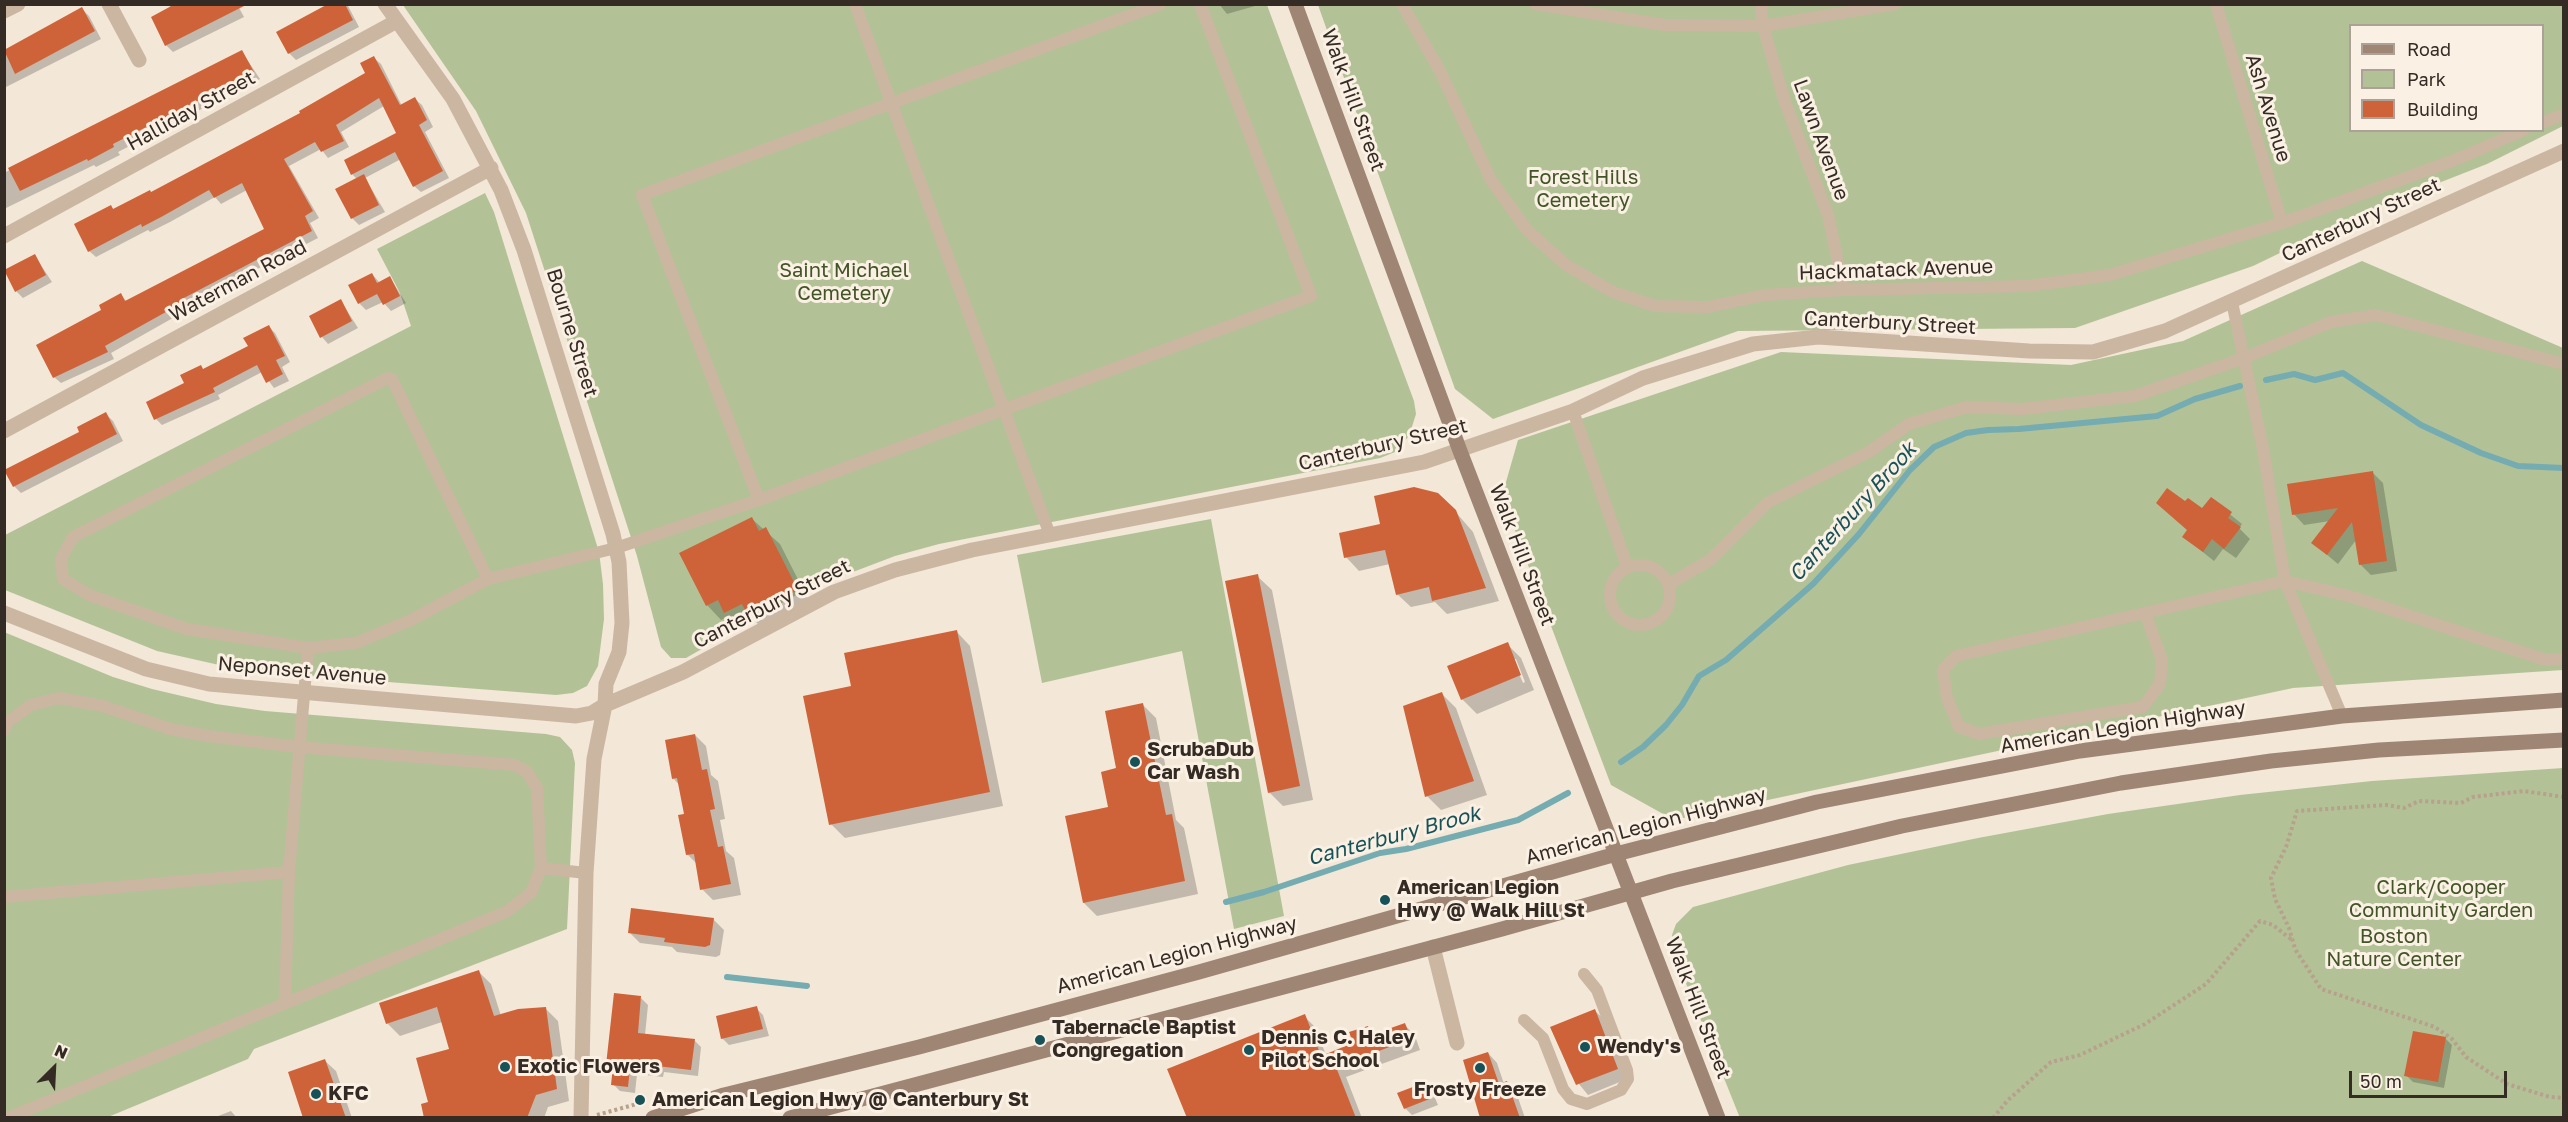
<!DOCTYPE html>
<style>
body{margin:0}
#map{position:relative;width:2568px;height:1122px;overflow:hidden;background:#f3e7d7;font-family:"Golos Text",sans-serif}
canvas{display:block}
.frame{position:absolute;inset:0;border:6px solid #352b25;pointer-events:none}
.legend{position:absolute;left:2349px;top:24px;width:195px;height:108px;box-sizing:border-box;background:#faf0e3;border:2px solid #aba197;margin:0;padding:8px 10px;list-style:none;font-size:18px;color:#352b25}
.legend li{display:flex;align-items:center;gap:12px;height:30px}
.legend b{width:30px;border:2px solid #aba197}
.north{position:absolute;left:24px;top:1038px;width:60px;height:60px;-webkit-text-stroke:4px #faf0e3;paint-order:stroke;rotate:24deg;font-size:16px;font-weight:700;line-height:24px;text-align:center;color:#352b25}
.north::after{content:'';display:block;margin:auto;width:21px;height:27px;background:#352b25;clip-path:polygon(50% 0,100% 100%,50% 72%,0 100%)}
.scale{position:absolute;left:2349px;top:1071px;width:158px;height:27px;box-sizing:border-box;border:3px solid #352b25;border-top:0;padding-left:8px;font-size:18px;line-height:21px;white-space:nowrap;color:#352b25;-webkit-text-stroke:4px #faf0e3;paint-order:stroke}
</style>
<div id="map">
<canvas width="2568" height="1122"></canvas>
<div class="frame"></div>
<ul class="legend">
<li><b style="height:8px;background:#9f8574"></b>Road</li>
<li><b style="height:16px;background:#b2c296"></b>Park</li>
<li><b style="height:16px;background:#ce6339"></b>Building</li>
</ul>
<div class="north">N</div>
<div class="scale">50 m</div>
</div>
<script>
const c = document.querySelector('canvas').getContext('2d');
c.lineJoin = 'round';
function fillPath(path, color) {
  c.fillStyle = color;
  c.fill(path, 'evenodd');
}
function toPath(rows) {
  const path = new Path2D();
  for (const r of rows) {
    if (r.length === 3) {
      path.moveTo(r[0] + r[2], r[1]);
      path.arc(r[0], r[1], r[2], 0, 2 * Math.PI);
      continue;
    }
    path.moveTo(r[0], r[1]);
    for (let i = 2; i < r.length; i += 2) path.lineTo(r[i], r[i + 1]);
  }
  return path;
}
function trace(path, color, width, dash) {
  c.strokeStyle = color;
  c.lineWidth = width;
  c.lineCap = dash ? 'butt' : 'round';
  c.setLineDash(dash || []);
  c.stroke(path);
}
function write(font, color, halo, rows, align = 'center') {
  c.font = font + ' "Golos Text",sans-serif';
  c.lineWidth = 6;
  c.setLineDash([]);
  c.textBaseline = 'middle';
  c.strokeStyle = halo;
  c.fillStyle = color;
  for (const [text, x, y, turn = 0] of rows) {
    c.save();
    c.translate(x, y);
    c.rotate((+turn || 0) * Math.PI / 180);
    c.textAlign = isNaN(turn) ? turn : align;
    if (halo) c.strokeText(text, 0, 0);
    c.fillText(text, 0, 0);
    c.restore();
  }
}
const green = toPath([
 [403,5,1267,5,1414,401,1416,414,1409,436,1395,452,1380,458,939,544,895,556,803,591,686,658,671,658,661,647,637,556,526,213,476,111],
 [1318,5,2563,5,2563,126,2487,164,2365,212,2253,266,2075,328,1738,331,1493,419,1455,389],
 [2350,26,2542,26,2542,130,2350,130],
 [485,193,494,212,599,552,603,584,604,619,598,666,587,686,573,693,556,695,246,671,157,651,5,590,5,535,411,326,400,293,377,249],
 [2362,261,2563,348,2563,670,2293,688,1674,820,1611,785,1502,496,1518,440,1781,352,2071,365,2183,341],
 [1211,519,1284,916,1234,929,1182,651,1042,683,1017,555],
 [4,632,113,677,152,689,216,704,265,711,546,734,560,737,572,750,575,763,567,929,254,1049,248,1059,108,1117,5,1117],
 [2563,768,2563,1117,1740,1118,1673,951,1672,935,1676,924,1693,907,1848,865,1978,838,2108,814,2240,795,2372,781]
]);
const shadow = toPath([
 [170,4,237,4,244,17,173,52,166,45],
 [331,4,347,4,359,27,296,60,289,53],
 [1219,4,1255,4,1255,6,1227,14],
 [82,9,89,16,101,39,4,88,4,52],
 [242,52,260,79,118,152,120,155,96,167,94,165,4,209,4,173,167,88,170,90],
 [374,58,381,64,402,106,415,99,422,105,433,127,425,132,449,178,421,192,414,186,401,159,365,178,385,212,359,225,352,218,357,179,352,174,398,133,384,106,341,132,349,147,328,158,321,149,289,166,319,218,310,223,318,238,185,306,187,310,111,353,114,359,61,383,54,377,103,311,121,295,127,302,266,230,247,190,221,204,215,197,170,222,150,232,148,230,96,257,89,251,111,207,115,210,152,194,302,114,367,73],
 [35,256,52,282,23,298,16,291],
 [372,274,380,283,390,278,406,303,391,311,383,302,366,310,359,303],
 [341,301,358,328,328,344,322,337],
 [269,327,275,333,290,362,282,367,289,381,274,388,262,372,218,395,220,399,162,425,156,419,186,383,204,370,250,347],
 [106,414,113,421,123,441,21,493,14,486],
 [2372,472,2383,483,2397,571,2371,575,2360,564,2356,540,2338,564,2313,543,2330,521,2304,525,2294,514],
 [2211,499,2242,524,2239,528,2250,539,2236,558,2223,549,2214,561,2184,537,2188,530,2186,504,2203,510],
 [1446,501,1473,532,1499,601,1447,614,1435,602,1411,607,1397,594,1390,564,1359,571,1346,557,1382,525],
 [752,519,780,544,811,605,763,629,753,619,739,626,729,616,721,620,707,605],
 [1257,576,1272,590,1313,800,1283,806,1269,792],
 [956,631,970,646,1003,806,845,838,831,824],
 [1507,644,1521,658,1534,690,1477,714,1462,699],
 [1513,659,1516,659,1525,682,1523,683],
 [1442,694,1456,708,1487,795,1441,810,1427,796],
 [1143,705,1156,718,1176,820,1184,828,1198,894,1097,916,1084,903,1118,769],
 [695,735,706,746,711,775,718,781,725,819,720,820,726,851,734,858,741,895,713,900,702,889,697,864,687,854,686,815,680,786,674,779,666,741],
 [713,919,724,930,720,955,716,957,677,952,672,947,640,943,630,933],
 [478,971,491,984,501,1016,545,1008,558,1021,569,1101,548,1107,544,1118,426,1118,450,1050,442,1022,400,1036,387,1023],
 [641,998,648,1005,645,1035,694,1040,701,1047,698,1076,664,1072,663,1077,637,1074,635,1093,620,1091,613,1084,614,1071,608,1065],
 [756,1008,763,1015,769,1036,729,1045,722,1038],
 [1595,1011,1606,1021,1627,1079,1588,1095,1570,1073,1552,1027],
 [1304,1016,1315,1027,1326,1055,1355,1044,1368,1028,1375,1035,1405,1025,1415,1036,1420,1050,1346,1077,1362,1118,1188,1118],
 [2445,1038,2452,1045,2444,1088,2413,1082,2406,1075],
 [1488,1053,1497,1063,1504,1084,1516,1092,1525,1118,1482,1118],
 [325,1061,336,1071,352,1118,303,1118],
 [1425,1084,1432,1091,1438,1105,1412,1115,1405,1108],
 [231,1111,237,1118,213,1118]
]);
const stream = toPath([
 [2266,380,2294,374,2315,380,2343,373,2421,425,2481,453,2518,466,2564,468],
 [1621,762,1643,747,1666,725,1682,705,1699,676,1726,660,1813,584,1859,534,1910,470,1934,447,1966,433,1988,430,2019,429,2157,416,2195,399,2240,386],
 [1226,902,1264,892,1380,853,1406,849,1518,820,1568,793],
 [727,977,807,986]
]);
const building = toPath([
 [175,4,248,4,165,46,151,17],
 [328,4,345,4,353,20,288,54,276,32],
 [82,7,95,31,15,74,4,50],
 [242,50,254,72,113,144,114,147,88,161,87,159,20,191,8,168],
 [374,56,400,105,415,97,427,120,419,125,443,171,413,187,395,152,351,175,344,160,396,133,379,98,336,125,344,141,321,152,315,142,284,159,313,211,305,216,312,231,180,300,182,303,105,346,108,352,53,378,36,345,101,310,99,305,121,293,125,301,264,229,242,183,214,198,209,190,163,216,142,227,141,224,88,252,74,224,111,205,113,209,150,190,151,192,300,113,299,111,365,73,360,63],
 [364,174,379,205,351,219,335,189],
 [35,254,46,275,15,292,4,270],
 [372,273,377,283,390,276,400,296,383,305,377,294,358,304,348,285],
 [341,299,352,321,320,338,309,316],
 [269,325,285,356,276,360,283,374,266,383,257,365,213,388,215,392,154,420,146,402,184,383,180,375,201,365,203,369,248,346,243,338],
 [106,412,117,434,13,487,4,470,79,432,77,427],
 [2373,471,2387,561,2359,565,2352,522,2327,555,2311,543,2338,508,2292,515,2287,484],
 [1414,487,1438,493,1456,510,1486,588,1432,601,1429,587,1396,595,1385,550,1344,558,1339,533,1380,524,1374,496],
 [2167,488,2185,501,2188,498,2202,508,2211,497,2232,512,2228,518,2241,527,2224,549,2212,539,2203,552,2182,537,2187,530,2156,503],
 [752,517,759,531,766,527,798,590,748,616,742,604,724,613,718,600,706,606,679,553],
 [1258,574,1300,786,1268,793,1225,581],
 [957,630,990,792,829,825,803,696,851,686,844,653],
 [1508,642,1521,675,1461,700,1447,666],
 [1442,692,1474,781,1425,797,1403,706],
 [1143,703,1166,815,1172,814,1185,881,1083,903,1065,816,1108,807,1101,772,1116,768,1105,711],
 [695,734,702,770,707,769,715,809,710,810,718,847,723,846,731,884,700,890,694,854,686,855,678,815,684,814,677,778,672,779,665,740],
 [631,908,714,918,710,945,705,947,664,942,665,938,628,933],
 [479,970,494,1016,518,1009,546,1007,557,1089,536,1095,527,1118,424,1118,421,1104,428,1102,416,1058,449,1049,437,1007,386,1024,379,1003],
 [614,993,641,996,638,1033,695,1039,691,1070,657,1066,657,1071,630,1068,628,1087,611,1085,613,1066,606,1065],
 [757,1006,763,1029,721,1039,716,1016],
 [1595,1009,1618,1069,1576,1085,1550,1027],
 [1305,1014,1321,1056,1353,1043,1349,1032,1368,1026,1371,1035,1405,1023,1411,1039,1336,1067,1356,1118,1187,1118,1167,1069],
 [2413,1031,2446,1037,2438,1082,2404,1076],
 [1488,1052,1499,1084,1507,1081,1520,1118,1480,1118,1463,1060],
 [325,1059,346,1118,303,1118,288,1072],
 [1426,1082,1432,1098,1404,1109,1397,1093]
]);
const path = toPath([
 [2564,797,2524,791,2473,797,2461,803,2419,801,2404,808,2386,805,2297,811,2286,847,2271,878,2275,899,2289,928,2295,949,2321,989,2435,1027,2452,1039,2466,1057,2507,1084,2550,1097,2564,1098],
 [597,1115,644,1102],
 [1993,1118,2008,1100,2051,1062,2080,1055,2145,1024,2206,984,2260,921,2273,925,2292,940]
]);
const lane = toPath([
 [855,4,1050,535],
 [1402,4,1441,73,1491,180,1527,230,1566,265,1613,292,1655,306,1708,307,1765,295,1844,290,2028,286,2110,275,2282,223,2455,160,2524,130],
 [1535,4,1665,25,1763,26,1896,4],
 [1761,4,1763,26,1785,102,1828,215,1844,290],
 [2216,4,2282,223],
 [2542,123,2564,114],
 [2232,302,2263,449,2285,581,2342,716],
 [1573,411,1627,566],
 [759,500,642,195,1161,4],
 [1640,595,30],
 [488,579,392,379,388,378,73,537,61,559,63,579,89,595,187,629,308,648,356,643,411,620,488,579,616,548,759,500,1311,296,1200,4],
 [1669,584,1710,560,1767,503,1869,452,1909,424,1967,407,2022,409,2135,396,2244,358,2331,322,2376,315,2564,364],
 [2145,613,2162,660,2160,684,2143,707,1979,734,1959,727,1947,698,1943,670,1956,656,2285,581,2349,596,2546,660,2564,659],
 [4,730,8,722,31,705,59,698,103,706,170,729,208,736,298,747,515,765,527,772,537,788,541,868,531,893,506,912,8,1118],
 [541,868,586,873],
 [4,897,289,872],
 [285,1002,289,872,308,648],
 [1524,1020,1543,1038,1563,1089,1571,1099,1587,1104,1621,1090,1628,1079,1627,1070,1597,990,1584,974]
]);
const street = toPath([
 [109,4,139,60],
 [4,11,18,4],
 [4,236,397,21],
 [4,431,491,168],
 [4,613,146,669,209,684,576,716,592,713,605,705,606,684,619,652,622,623,619,562,613,534,524,250,501,190,453,99,385,4],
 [1433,947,1457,1043],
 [581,1118,586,873,594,759,605,705,683,672,834,592,895,570,972,550,1424,462,1573,411,1643,378,1753,344,1818,337,2029,351,2093,352,2165,331,2564,151]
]);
const secondary = toPath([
 [1295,4,1460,451,1718,1118],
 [653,1118,724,1095,919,1047,1199,972,1616,854,1817,802,2080,751,2342,716,2564,700],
 [790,1118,1502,929,1672,881,1902,826,2121,783,2271,761,2379,750,2564,740]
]);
const markers = [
 [1135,762,6,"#185259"],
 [1385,900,6,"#185259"],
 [1040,1040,6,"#185259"],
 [1585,1047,6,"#185259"],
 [1249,1050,6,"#185259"],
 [505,1067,6,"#185259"],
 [1480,1068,6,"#185259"],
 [316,1094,6,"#185259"],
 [640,1100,6,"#185259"]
];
const streetNames = [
 ["Walk Hill Street",1353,100,70],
 ["Ash Avenue",2268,108,73],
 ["Halliday Street",191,111,-29],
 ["Lawn Avenue",1821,140,70],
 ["Canterbury Street",2361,220,-25],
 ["Hackmatack Avenue",1896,270,-2],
 ["Waterman Road",238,281,-28],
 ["Canterbury Street",1890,323,3],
 ["Bourne Street",572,333,73],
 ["Canterbury Street",1383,445,-13],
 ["Walk Hill Street",1522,555,69],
 ["Canterbury Street",772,604,-27],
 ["Neponset Avenue",302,671,5],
 ["American Legion Highway",2123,727,-9],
 ["American Legion Highway",1646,826,-15],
 ["American Legion Highway",1177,955,-15],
 ["Walk Hill Street",1698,1008,69]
];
const parkNames = [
 ["Forest Hills",1583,178],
 ["Cemetery",1583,201],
 ["Saint Michael",844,271],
 ["Cemetery",844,294],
 ["Clark/Cooper",2441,888],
 ["Community Garden",2441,911],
 ["Boston",2394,937],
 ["Nature Center",2394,960]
];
const poiNames = [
 ["ScrubaDub",1147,750],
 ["Car Wash",1147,773],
 ["American Legion",1397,888],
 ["Hwy @ Walk Hill St",1397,911],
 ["Tabernacle Baptist",1052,1028],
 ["Congregation",1052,1051],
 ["Dennis C. Haley",1261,1038],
 ["Pilot School",1261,1061],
 ["Wendy's",1597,1047],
 ["Exotic Flowers",517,1067],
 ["Frosty Freeze",1480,1090,"center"],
 ["KFC",328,1094],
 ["American Legion Hwy @ Canterbury St",652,1100]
];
const waterNames = [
 ["Canterbury Brook",1853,512,-48],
 ["Canterbury Brook",1394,836,-15]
];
fillPath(green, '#b2c296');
fillPath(shadow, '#0003');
trace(stream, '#74acb1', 6);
fillPath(building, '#ce6339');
trace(path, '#b7a08c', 4, [3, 3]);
trace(lane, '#cbb6a2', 12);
trace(street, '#cbb6a2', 15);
trace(secondary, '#9f8574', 15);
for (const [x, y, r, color] of markers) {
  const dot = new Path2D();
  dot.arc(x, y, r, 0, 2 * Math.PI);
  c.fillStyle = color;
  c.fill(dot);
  trace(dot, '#faf0e3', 2);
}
write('20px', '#352b25', '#faf0e3', streetNames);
write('20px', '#425527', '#faf0e3', parkNames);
write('bold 20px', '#352b25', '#faf0e3', poiNames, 'left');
write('italic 21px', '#185259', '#faf0e3', waterNames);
</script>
